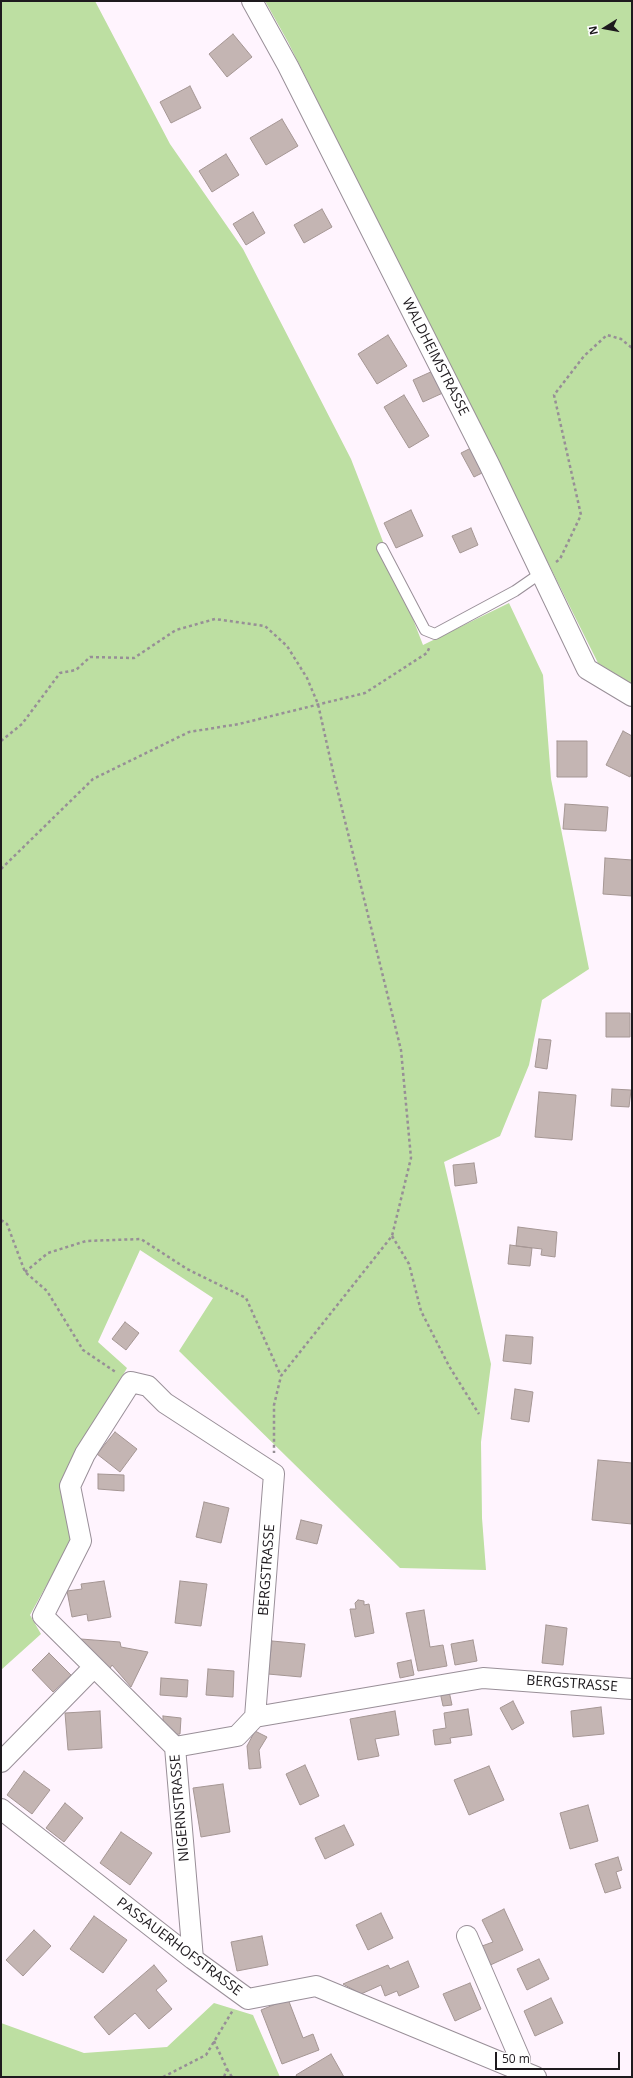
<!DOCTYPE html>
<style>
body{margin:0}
#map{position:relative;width:633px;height:2078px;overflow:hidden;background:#fff4fe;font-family:"Open Sans",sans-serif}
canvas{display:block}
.frame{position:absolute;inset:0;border:2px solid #1e1a1e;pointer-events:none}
.north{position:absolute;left:585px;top:8px;width:40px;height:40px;-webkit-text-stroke:3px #fff;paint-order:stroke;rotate:259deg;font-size:11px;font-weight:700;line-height:16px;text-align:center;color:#1e1a1e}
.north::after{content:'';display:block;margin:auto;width:14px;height:18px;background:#1e1a1e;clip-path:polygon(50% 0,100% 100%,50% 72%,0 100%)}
.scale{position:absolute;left:495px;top:2052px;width:125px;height:18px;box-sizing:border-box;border:2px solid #1e1a1e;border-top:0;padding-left:5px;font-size:12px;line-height:14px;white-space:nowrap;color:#1e1a1e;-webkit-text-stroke:3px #fff;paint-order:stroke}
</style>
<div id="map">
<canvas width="633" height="2078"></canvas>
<div class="frame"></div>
<div class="north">N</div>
<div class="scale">50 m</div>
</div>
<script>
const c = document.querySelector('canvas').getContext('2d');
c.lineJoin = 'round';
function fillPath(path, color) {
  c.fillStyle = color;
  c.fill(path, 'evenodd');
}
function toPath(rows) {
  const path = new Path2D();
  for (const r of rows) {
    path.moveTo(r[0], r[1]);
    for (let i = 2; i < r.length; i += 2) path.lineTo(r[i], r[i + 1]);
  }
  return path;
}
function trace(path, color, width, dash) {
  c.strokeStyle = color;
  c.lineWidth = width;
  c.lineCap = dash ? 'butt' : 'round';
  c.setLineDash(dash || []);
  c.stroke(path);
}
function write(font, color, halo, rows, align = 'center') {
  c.font = font + ' "Open Sans",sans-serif';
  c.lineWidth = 3;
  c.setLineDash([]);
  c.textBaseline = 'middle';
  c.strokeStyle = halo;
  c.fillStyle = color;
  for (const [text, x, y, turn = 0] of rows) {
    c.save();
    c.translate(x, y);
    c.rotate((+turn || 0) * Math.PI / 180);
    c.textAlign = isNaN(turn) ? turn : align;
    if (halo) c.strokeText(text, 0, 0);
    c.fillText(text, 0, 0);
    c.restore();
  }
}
const green = toPath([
 [1,1,95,1,170,144,243,249,351,459,423,645,509,603,543,675,551,779,589,969,542,1000,529,1065,500,1136,444,1162,491,1364,481,1442,482,1518,486,1570,400,1568,179,1351,213,1298,140,1250,98,1342,127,1368,87,1439,71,1541,30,1615,41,1634,1,1670],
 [265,1,632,1,632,684,598,663,288,42],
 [214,2003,253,2015,280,2077,1,2077,1,2023,84,2053,167,2047]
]);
const building = toPath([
 [233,34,252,57,227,77,209,54,233,34],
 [190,86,201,108,171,123,160,102,190,86],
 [282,119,298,146,266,165,250,138,282,119],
 [226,154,239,175,212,192,199,171,226,154],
 [322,209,332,227,304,243,294,225,322,209],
 [253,212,265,233,246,245,233,224,253,212],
 [388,335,407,366,377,384,358,354,388,335],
 [435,370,445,392,423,402,413,380,435,370],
 [404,395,429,436,409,448,384,407,404,395],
 [473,447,486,471,474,477,461,453,473,447],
 [411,510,423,536,396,548,384,523,411,510],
 [471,528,478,545,460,553,452,536,471,528],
 [623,731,632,736,632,772,630,777,606,765,623,731],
 [557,741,587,741,587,777,557,777,557,741],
 [565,804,608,807,606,831,563,829,565,804],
 [605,858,632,860,632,896,603,894,605,858],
 [606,1013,630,1013,630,1037,606,1037,606,1013],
 [539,1039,551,1040,547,1069,535,1067,539,1039],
 [612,1089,631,1090,629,1107,611,1106,612,1089],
 [539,1092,576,1095,572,1140,535,1137,539,1092],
 [474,1163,477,1183,455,1186,453,1165,474,1163],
 [518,1227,557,1232,555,1257,541,1255,542,1249,516,1246,518,1227],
 [510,1245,532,1248,530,1266,508,1264,510,1245],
 [125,1322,139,1333,126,1350,112,1339,125,1322],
 [506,1335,533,1337,531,1364,503,1361,506,1335],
 [515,1389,533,1392,529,1422,511,1419,515,1389],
 [115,1432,137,1449,120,1472,97,1454,115,1432],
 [598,1460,632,1463,632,1524,592,1520,598,1460],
 [98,1474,124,1475,124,1491,98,1489,98,1474],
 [204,1502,229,1508,221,1543,196,1537,204,1502],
 [301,1520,322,1525,317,1544,296,1539,301,1520],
 [104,1581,111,1617,88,1621,87,1614,72,1617,67,1591,82,1589,81,1584,104,1581],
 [180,1581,207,1584,201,1626,175,1623,180,1581],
 [358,1600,364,1601,364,1605,369,1604,374,1633,355,1637,350,1609,356,1609,355,1603,358,1600],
 [424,1610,430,1647,443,1645,447,1666,418,1671,406,1613,424,1610],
 [546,1625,567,1628,563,1665,542,1663,546,1625],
 [81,1639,120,1642,121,1647,148,1652,131,1687,112,1665,109,1670,81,1639],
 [473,1640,477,1661,455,1665,451,1644,473,1640],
 [272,1641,305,1644,301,1677,268,1674,272,1641],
 [49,1653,71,1675,53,1692,32,1670,49,1653],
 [411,1660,414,1675,400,1678,397,1663,411,1660],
 [208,1669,234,1671,233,1697,206,1695,208,1669],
 [161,1678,188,1680,187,1697,160,1695,161,1678],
 [449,1691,452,1705,443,1706,440,1692,449,1691],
 [513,1701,524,1723,512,1730,500,1708,513,1701],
 [601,1707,604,1734,573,1737,571,1711,601,1707],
 [468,1709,472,1735,450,1738,451,1743,435,1745,433,1730,446,1728,444,1713,468,1709],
 [100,1711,102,1748,68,1750,65,1713,100,1711],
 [395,1711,399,1735,375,1739,379,1756,358,1760,350,1719,395,1711],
 [163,1716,181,1718,180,1734,170,1735,163,1727,163,1716],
 [255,1731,267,1737,259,1750,261,1768,249,1769,247,1746,255,1731],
 [305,1765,319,1796,300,1805,286,1774,305,1765],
 [489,1766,504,1800,469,1815,454,1780,489,1766],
 [24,1771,50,1790,32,1814,7,1795,24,1771],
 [223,1784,230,1832,201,1837,193,1788,223,1784],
 [65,1803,83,1818,64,1842,46,1828,65,1803],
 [588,1805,598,1841,570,1849,560,1813,588,1805],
 [344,1825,354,1845,325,1859,315,1838,344,1825],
 [121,1832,152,1853,130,1885,100,1863,121,1832],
 [618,1857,622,1870,616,1872,621,1888,605,1893,595,1864,618,1857],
 [504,1909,523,1950,486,1967,480,1954,482,1946,493,1942,482,1920,504,1909],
 [381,1913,393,1938,368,1950,356,1925,381,1913],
 [94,1916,127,1940,103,1973,70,1949,94,1916],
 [34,1930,51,1946,23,1976,6,1960,34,1930],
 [262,1936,268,1965,237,1971,231,1942,262,1936],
 [539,1959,549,1979,527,1990,517,1969,539,1959],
 [408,1961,419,1987,399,1996,397,1991,385,1996,381,1985,361,1994,343,1984,388,1965,390,1969,408,1961],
 [154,1965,167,1981,156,1990,172,2009,149,2029,135,2013,109,2035,94,2017,154,1965],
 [470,1983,481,2009,455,2021,443,1994,470,1983],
 [551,1998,563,2023,535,2036,524,2011,551,1998],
 [288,1999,303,2038,313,2034,319,2050,282,2064,261,2010,288,1999],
 [331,2054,344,2077,297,2077,296,2075,331,2054]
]);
const path = toPath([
 [556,562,560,559,581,515,554,395,584,356,607,335,621,339,632,348],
 [1,741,22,724,60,673,76,670,90,657,134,658,176,630,215,619,265,626,287,646,307,678,318,704,334,776,401,1050,411,1158,392,1236,281,1376,274,1405,274,1453],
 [1,869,93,779,189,732,239,724,365,693,427,653,430,646],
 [1,1220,7,1224,25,1272,47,1291,83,1350,117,1373],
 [392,1236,409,1264,421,1311,449,1366,479,1414],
 [25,1272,48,1253,86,1241,141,1239,187,1269,246,1298,281,1376],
 [214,2041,227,2069,224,2077],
 [227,2069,232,2077],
 [163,2077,206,2055,233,2010]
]);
const lane = toPath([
 [382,548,425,630,435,634,515,591,541,573]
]);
const street = toPath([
 [252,1,288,66,489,464,587,669,632,696],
 [175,1747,237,1736,255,1717],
 [1,1762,94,1667],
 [1,1809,193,1959,248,1999,316,1986,536,2077],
 [467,1936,520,2059,517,2068],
 [193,1959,175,1747,43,1616,81,1541,70,1486,85,1454,131,1382,148,1386,165,1403,274,1474,255,1717,483,1678,632,1689]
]);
const streetNames = [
 ["WALDHEIMSTRASSE",435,357,63],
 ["BERGSTRASSE",267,1570,-86],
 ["BERGSTRASSE",572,1684,4],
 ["NIGERNSTRASSE",180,1808,-95],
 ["PASSAUERHOFSTRASSE",179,1947,37]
];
fillPath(green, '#bddfa2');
fillPath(building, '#c4b5b3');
trace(building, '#a59694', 1);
trace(lane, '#998f98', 12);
trace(street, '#998f98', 22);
trace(path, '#978f96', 2.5, [3, 3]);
trace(lane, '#fff', 10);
trace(street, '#fff', 20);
write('14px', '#1e1a1e', '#fff', streetNames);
</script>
